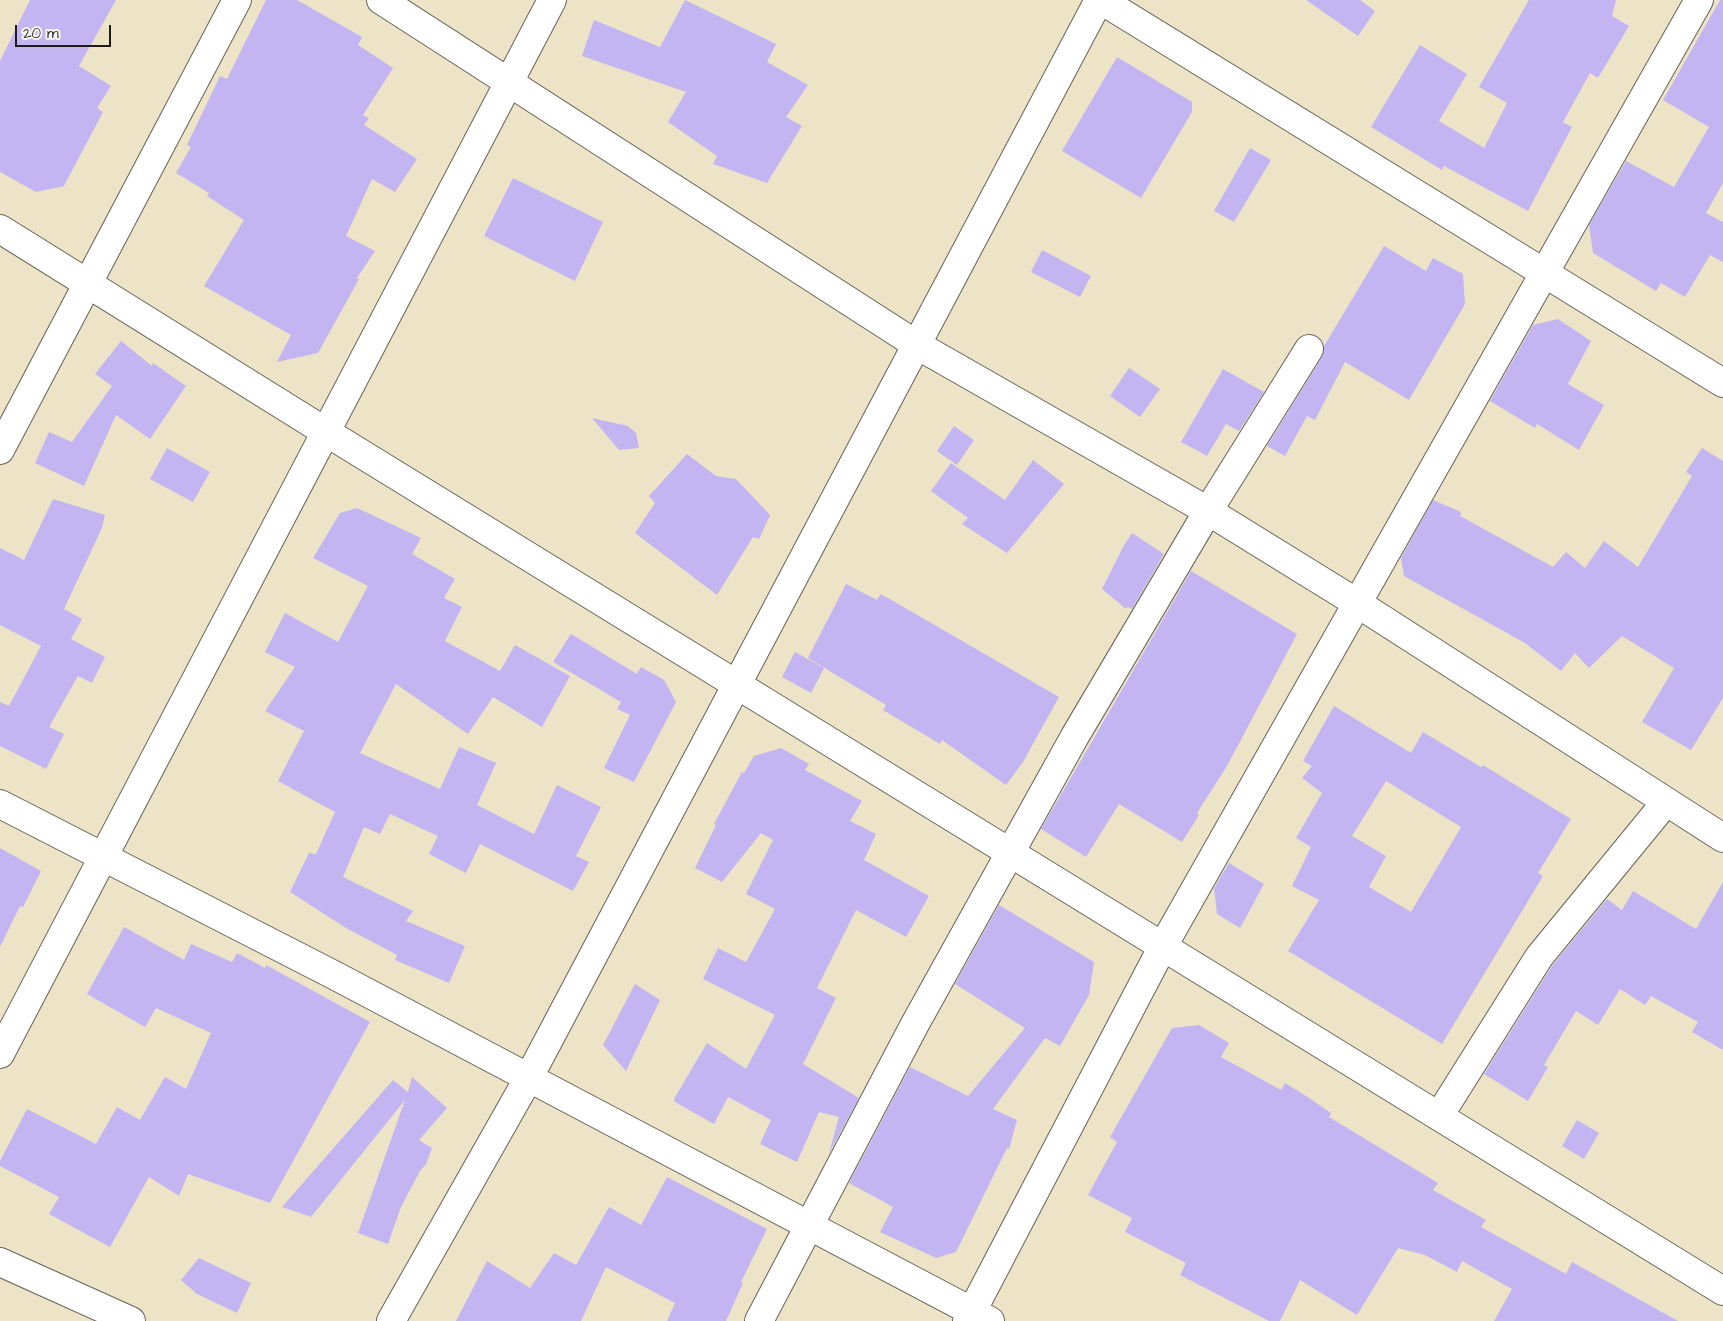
<!DOCTYPE html>
<style>
body{margin:0}
#map{position:relative;width:1723px;height:1321px;overflow:hidden;background:#ede4c7;font-family:"Architects Daughter",sans-serif}
canvas{display:block}
.scale{position:absolute;left:15px;top:25px;width:96px;height:22px;box-sizing:border-box;border:2px solid #1c1c1c;border-top:0;padding-left:6px;font-size:15px;line-height:18px;white-space:nowrap;color:#1c1c1c;-webkit-text-stroke:4px #f6f6f2;paint-order:stroke}
</style>
<div id="map">
<canvas width="1723" height="1321"></canvas>
<div class="scale">20 m</div>
</div>
<script>
const c = document.querySelector('canvas').getContext('2d');
c.lineJoin = 'round';
function fillPath(path, color) {
  c.fillStyle = color;
  c.fill(path, 'evenodd');
}
function toPath(rows) {
  const path = new Path2D();
  for (const r of rows) {
    path.moveTo(r[0], r[1]);
    for (let i = 2; i < r.length; i += 2) path.lineTo(r[i], r[i + 1]);
  }
  return path;
}
function trace(path, color, width, dash) {
  c.strokeStyle = color;
  c.lineWidth = width;
  c.lineCap = dash ? 'butt' : 'round';
  c.setLineDash(dash || []);
  c.stroke(path);
}
const building = toPath([
 [30,0,116,0,79,66,111,86,97,108,103,112,64,186,36,192,0,172,0,61],
 [266,0,297,0,362,37,358,45,393,68,363,115,369,118,364,125,417,159,395,192,372,179,346,236,375,251,357,278,359,279,318,353,277,362,291,335,204,286,244,220,207,196,209,193,176,173,191,147,187,145,220,76,227,79],
 [685,0,776,44,767,62,808,85,786,117,802,126,767,183,713,164,717,156,668,122,686,92,582,56,594,20,660,47],
 [1306,0,1360,0,1375,11,1358,36],
 [1529,0,1616,0,1612,16,1629,26,1598,78,1590,73,1563,122,1572,127,1528,211,1444,166,1442,170,1371,127,1420,45,1467,74,1439,121,1484,148,1507,103,1479,87],
 [1720,0,1723,0,1723,183,1706,213,1723,222,1723,262,1710,255,1685,297,1661,283,1656,291,1593,253,1589,225,1626,161,1674,187,1709,127,1663,100],
 [1117,57,1192,102,1192,112,1141,198,1062,151],
 [1250,148,1271,160,1234,222,1214,211],
 [513,178,603,222,575,281,484,236],
 [1384,246,1426,271,1433,258,1463,274,1465,304,1409,400,1345,362,1315,420,1307,416,1285,456,1267,446,1322,357,1324,346],
 [1042,250,1091,276,1080,297,1031,272],
 [1558,319,1591,341,1568,384,1604,405,1579,450,1537,424,1535,428,1490,401,1533,325],
 [121,341,152,366,153,363,186,386,150,439,116,415,84,486,35,463,49,432,72,442,112,386,95,374],
 [1129,368,1160,389,1140,417,1110,396],
 [1223,369,1264,392,1239,431,1226,424,1207,456,1181,442],
 [592,418,628,426,636,433,639,448,619,450],
 [954,426,974,440,957,465,937,451],
 [167,448,210,472,193,502,150,479],
 [1702,448,1723,461,1723,698,1691,750,1642,722,1674,668,1622,636,1589,668,1575,653,1561,671,1525,643,1404,576,1401,558,1433,500,1461,512,1460,516,1553,567,1566,552,1585,568,1604,541,1638,567,1692,476,1686,472],
 [687,454,716,476,736,479,770,515,759,539,753,537,717,595,635,533,655,503,649,496],
 [1033,460,1064,484,1007,553,962,524,968,518,931,491,951,463,1005,500],
 [53,499,105,515,102,528,64,609,82,619,71,639,105,657,92,683,78,676,49,727,64,734,46,769,0,746,0,702,9,706,41,646,0,625,0,548,24,560],
 [357,508,421,538,412,554,455,579,444,598,462,607,445,641,500,671,515,645,570,676,542,727,493,697,468,734,396,684,360,753,440,789,459,747,496,763,477,805,534,834,557,785,601,807,576,856,589,862,573,891,480,844,466,873,429,854,438,836,390,814,380,834,364,827,343,877,413,911,406,921,465,946,449,983,395,960,397,955,346,928,290,892,309,853,316,854,335,812,278,781,304,731,265,711,295,667,265,652,285,613,338,642,368,586,313,558,340,513],
 [1132,533,1164,554,1132,609,1128,607,1126,609,1102,589,1123,547],
 [1191,571,1297,634,1227,766,1197,813,1199,815,1182,842,1119,804,1086,857,1041,829],
 [846,584,877,600,881,594,1059,697,1023,762,1006,785,942,740,940,744,883,710,886,705,808,658],
 [571,634,637,674,641,667,664,680,676,702,634,782,604,768,630,715,617,709,621,702,553,662],
 [795,652,824,668,811,693,782,677],
 [1334,706,1411,753,1423,732,1481,767,1483,765,1571,819,1538,873,1543,876,1442,1044,1288,951,1319,900,1292,886,1311,847,1296,838,1322,793,1302,778,1312,766,1303,761],
 [1386,781,1461,827,1411,912,1369,887,1386,856,1352,836],
 [781,748,809,764,805,770,862,801,850,821,876,834,864,860,929,896,906,937,856,910,817,988,836,998,803,1064,859,1098,829,1153,839,1117,819,1112,797,1162,760,1144,771,1120,728,1097,714,1124,675,1102,674,1099,707,1043,746,1069,775,1015,703,979,718,948,746,962,775,909,746,894,773,840,761,833,722,882,695,868,716,825,714,824,742,772,744,773,754,756],
 [0,848,41,871,23,907,20,906,0,947],
 [1229,863,1264,884,1240,928,1217,914,1214,888],
 [1723,882,1723,1050,1692,1032,1698,1022,1651,996,1645,1005,1620,989,1598,1025,1576,1011,1544,1065,1548,1067,1528,1101,1484,1074,1552,966,1607,899,1622,910,1633,891,1696,929],
 [999,905,1094,962,1089,995,1060,1046,1045,1038,993,1109,1017,1120,1009,1149,1007,1148,956,1252,936,1258,880,1232,893,1207,849,1183,910,1067,968,1096,1025,1028,955,984],
 [124,927,184,960,191,944,232,962,237,953,265,968,266,965,370,1022,270,1203,188,1174,179,1196,149,1177,110,1247,49,1214,59,1197,0,1166,0,1161,27,1109,96,1144,117,1107,140,1120,165,1077,186,1089,211,1033,156,1008,145,1027,87,994],
 [635,984,660,1000,626,1071,603,1045],
 [1199,1025,1229,1043,1221,1057,1281,1090,1285,1083,1306,1096,1331,1113,1329,1117,1438,1183,1433,1190,1486,1220,1481,1227,1566,1274,1572,1262,1678,1321,1494,1321,1512,1289,1462,1261,1457,1272,1425,1255,1398,1248,1357,1315,1300,1280,1280,1321,1269,1321,1180,1275,1186,1263,1125,1232,1132,1218,1088,1195,1117,1142,1110,1137,1172,1028],
 [412,1077,447,1108,419,1140,432,1148,426,1164,420,1171,401,1207,388,1244,358,1233,405,1100,311,1217,282,1207,393,1080,408,1092],
 [1577,1120,1599,1133,1584,1159,1562,1146],
 [667,1177,767,1229,741,1282,743,1283,726,1321,667,1321,675,1303,606,1267,581,1321,456,1321,487,1261,530,1288,554,1253,576,1265,609,1207,641,1225],
 [199,1258,251,1283,237,1313,197,1294,181,1280]
]);
const street = toPath([
 [381,0,917,345,1208,511,1357,603,1723,838],
 [1101,0,1723,383],
 [0,229,326,432,1723,1291],
 [0,450,237,0],
 [0,804,332,974,990,1321],
 [0,1054,552,0],
 [1439,1116,1539,957,1666,802],
 [0,1262,131,1321],
 [391,1321,528,1079,1099,0],
 [759,1321,915,1024,1075,736,1208,511,1309,349],
 [967,1321,1163,946,1699,0]
]);
fillPath(building, '#c3b5f2');
trace(street, '#656258', 30);
trace(street, '#fff', 28);
</script>
